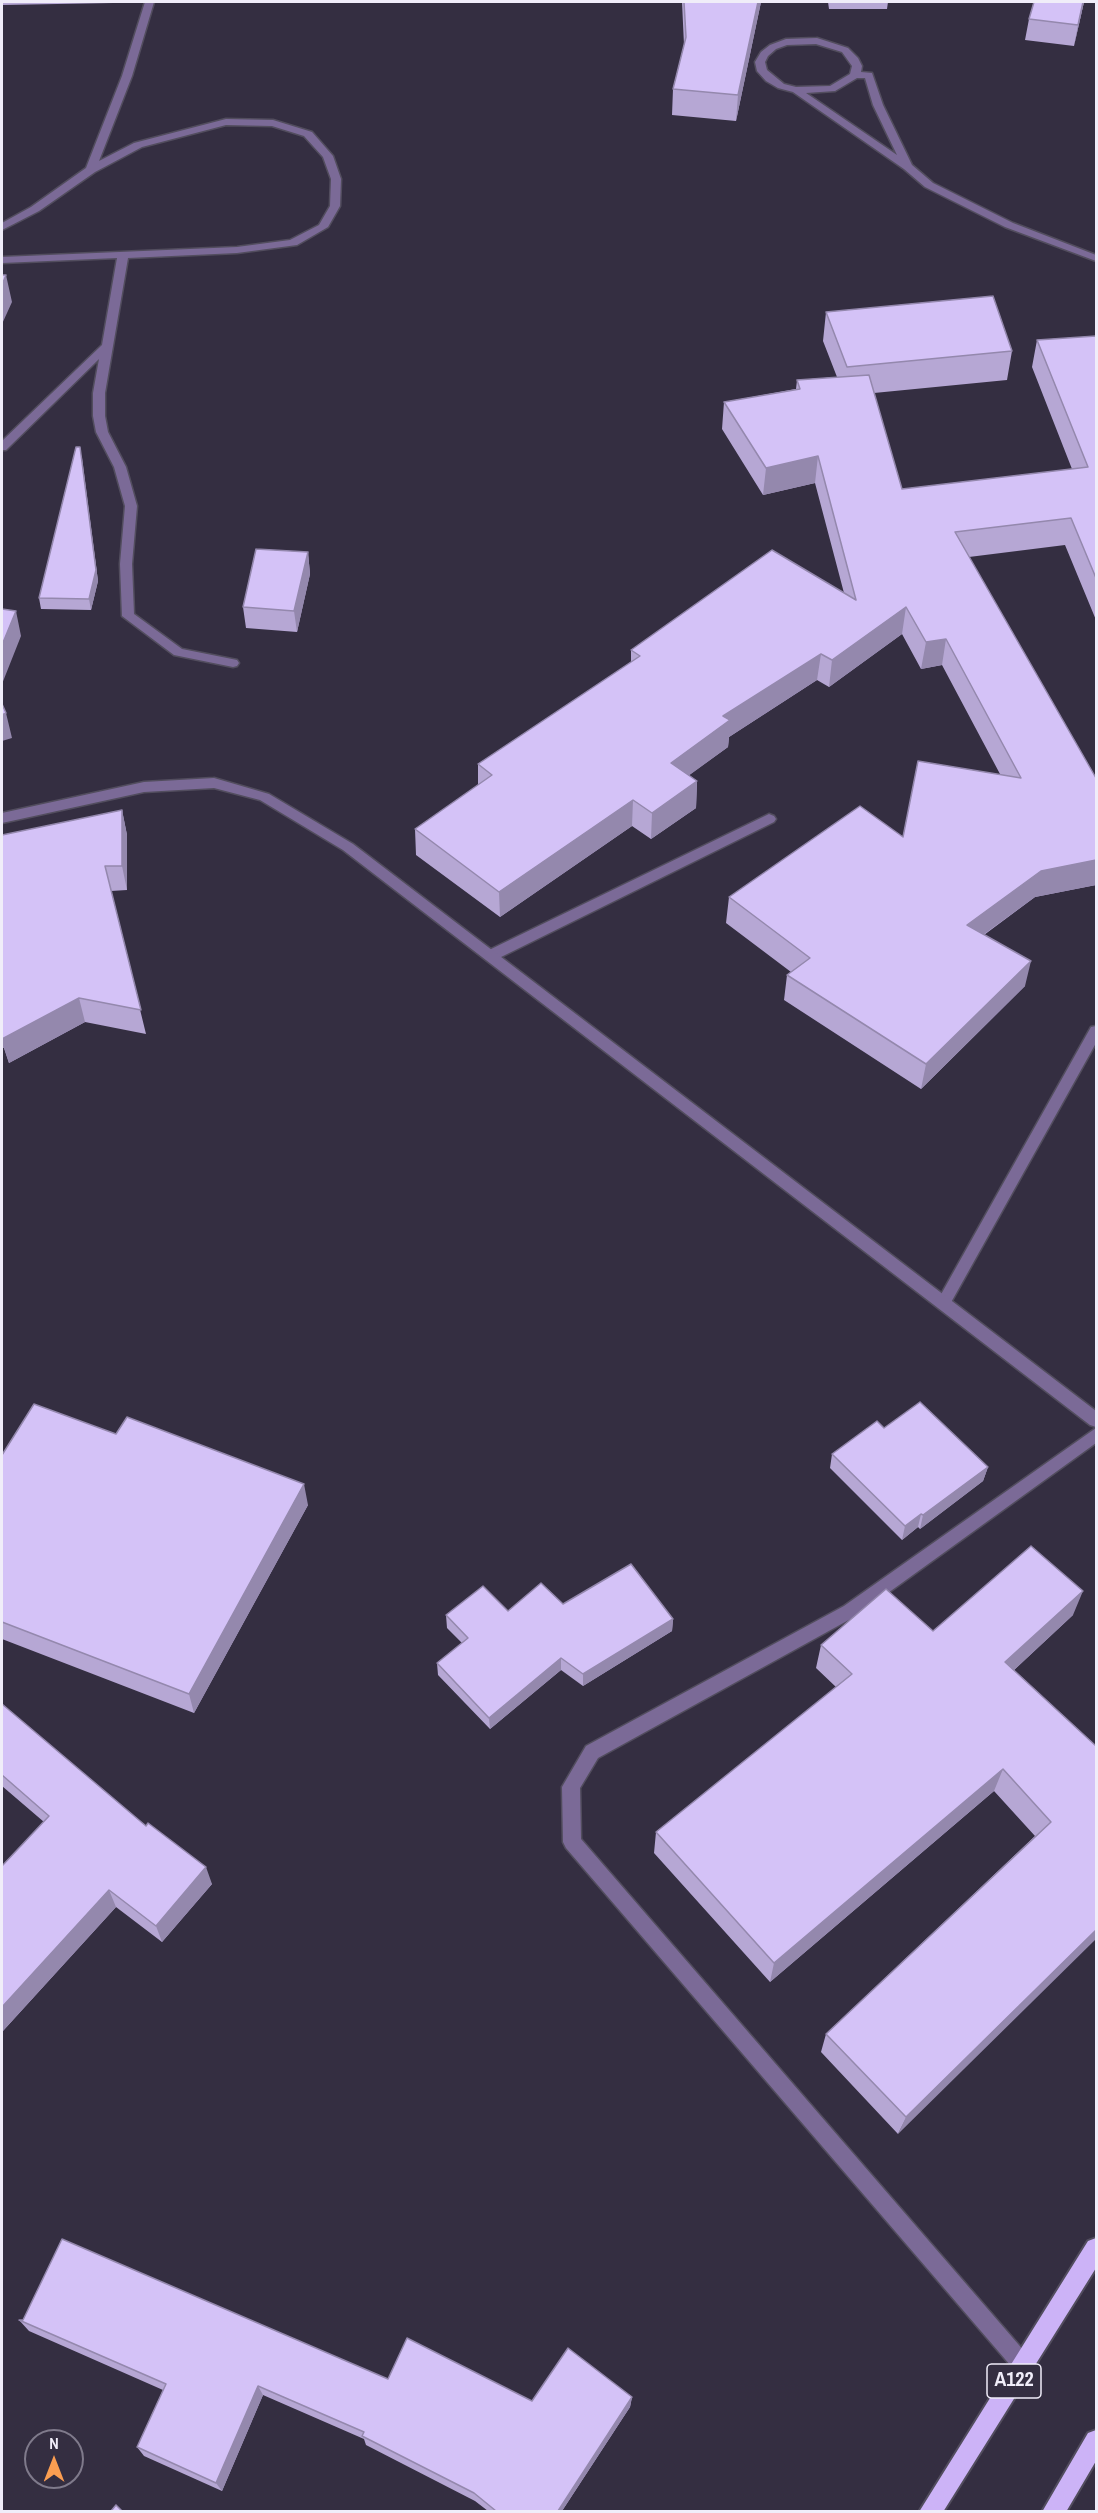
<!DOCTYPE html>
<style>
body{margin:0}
#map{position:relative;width:1098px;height:2513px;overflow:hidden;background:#342e41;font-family:"Archivo Narrow",sans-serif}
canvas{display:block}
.frame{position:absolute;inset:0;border:3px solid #f0edf9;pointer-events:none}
.north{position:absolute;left:24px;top:2429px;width:60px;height:60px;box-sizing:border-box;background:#342e41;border:2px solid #7f7a8b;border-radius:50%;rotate:0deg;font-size:16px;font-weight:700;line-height:24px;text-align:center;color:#f0edf9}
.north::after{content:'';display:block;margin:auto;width:21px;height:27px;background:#fb9e51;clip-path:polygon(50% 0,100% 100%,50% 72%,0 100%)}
</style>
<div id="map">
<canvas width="1098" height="2513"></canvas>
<div class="frame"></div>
<div class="north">N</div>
</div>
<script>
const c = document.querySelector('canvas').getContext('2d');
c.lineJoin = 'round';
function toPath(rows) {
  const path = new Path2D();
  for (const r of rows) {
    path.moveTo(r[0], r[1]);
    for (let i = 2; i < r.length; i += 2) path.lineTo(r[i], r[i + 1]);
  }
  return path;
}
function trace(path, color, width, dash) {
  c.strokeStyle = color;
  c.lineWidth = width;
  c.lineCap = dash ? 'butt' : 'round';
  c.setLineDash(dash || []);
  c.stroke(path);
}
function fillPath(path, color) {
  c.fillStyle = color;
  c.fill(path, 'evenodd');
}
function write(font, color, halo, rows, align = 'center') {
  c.font = font + ' "Archivo Narrow",sans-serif';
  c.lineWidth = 6;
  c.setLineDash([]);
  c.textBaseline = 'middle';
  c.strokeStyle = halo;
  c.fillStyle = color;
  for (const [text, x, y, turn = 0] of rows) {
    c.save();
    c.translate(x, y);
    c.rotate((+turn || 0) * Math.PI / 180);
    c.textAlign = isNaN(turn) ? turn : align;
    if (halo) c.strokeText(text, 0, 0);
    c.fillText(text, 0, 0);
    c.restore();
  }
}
const service = toPath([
 [145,2,154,2,132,76,99,161,134,143,226,119,273,120,312,132,333,156,341,179,340,206,328,227,297,245,237,253,128,258,105,393,105,416,108,432,126,467,137,506,132,564,134,614,182,649,237,660,239,663,237,666,233,667,174,655,122,616,120,564,125,506,114,467,96,432,93,416,93,393,99,359,6,450,2,450,2,441,102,345,117,258,2,263,2,257,237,247,290,240,319,225,330,206,331,179,323,157,304,136,272,126,226,125,142,147,95,172,39,211,2,230,2,223,31,207,86,168,122,76,145,2],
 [817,38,848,48,858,58,862,66,861,72,872,73,883,105,912,165,933,183,1013,223,1096,255,1096,261,1005,227,925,187,904,169,793,92,778,88,766,81,757,71,755,62,761,52,770,45,786,39,817,38],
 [816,44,842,52,852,66,850,74,830,86,796,87,784,84,767,70,765,62,768,56,776,49,787,45,816,44],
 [857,78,865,78,873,105,897,155,806,93,835,91,857,78],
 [769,814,774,816,776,819,774,822,495,960,490,961,483,956,485,952,769,814],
 [1096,1026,1096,1043,949,1306,944,1308,939,1306,936,1302,939,1298,1091,1027,1096,1026]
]);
const minor = toPath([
 [214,778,269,794,353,844,1096,1411,1096,1427,1090,1425,343,850,260,800,214,788,144,792,2,823,2,813,144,782,214,778],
 [1096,1428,1096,1443,856,1616,598,1758,580,1788,581,1839,1031,2359,1034,2366,1031,2373,1024,2376,1017,2373,566,1848,563,1842,562,1787,586,1746,844,1606,1096,1428]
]);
const trunk = toPath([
 [1096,2238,1096,2268,943,2512,919,2512,1088,2241,1096,2238],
 [1096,2430,1096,2461,1066,2512,1042,2512,1088,2433,1096,2430]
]);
const wall = toPath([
 [2,2,113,2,113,3,2,5],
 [682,2,761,2,736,121,672,115,673,89,684,45],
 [828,2,888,2,887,9,829,9],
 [1034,2,1084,2,1074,46,1025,40,1029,19],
 [826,312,1012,351,1007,380,874,393,902,489,1072,469,1032,367,1037,340,1096,336,1096,620,1065,545,969,557,1096,778,1096,885,1035,897,984,935,1025,986,921,1089,784,1000,787,975,791,972,726,923,729,897,903,837,1000,774,942,665,921,669,902,634,829,687,817,680,729,737,728,747,689,775,697,781,696,808,651,839,632,826,500,917,416,855,415,829,478,785,478,764,631,662,631,650,844,593,815,483,763,495,722,429,724,402,796,389,797,380,837,377,823,341],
 [82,458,98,581,91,610,41,609,39,598],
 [308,552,310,574,297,632,246,628,243,607],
 [122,810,127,835,127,890,111,891,146,1034,85,1022,9,1063,4,1048],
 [884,1428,988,1467,983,1481,920,1529,918,1527,902,1540,830,1468,832,1454],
 [2,1455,308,1505,194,1713,2,1639],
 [563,1604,673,1619,672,1631,583,1686,561,1670,490,1729,438,1675,437,1663,462,1643,447,1628,446,1615,508,1611],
 [1073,1615,1014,1670,1096,1746,898,2134,821,2052,826,2034,1035,1836,994,1791,770,1982,654,1853,656,1832,836,1687,816,1668,821,1645,933,1631],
 [2,1704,212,1884,162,1942,116,1907,2,2032,2,1866,44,1822,2,1786],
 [19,2320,532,2401,632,2397,630,2407,562,2511,488,2511,475,2501,366,2445,364,2439,263,2395,222,2491,144,2456,137,2447,163,2390,29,2331]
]);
const shadedWall = toPath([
 [758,2,761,2,736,121,738,95],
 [1083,2,1084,2,1074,46,1078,25],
 [6,275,12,302,2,324,2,285],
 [80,447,98,581,91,610,89,599],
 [818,456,815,483,763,495,766,468],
 [308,552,310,574,297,632,294,611],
 [906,607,902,634,829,687,832,660],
 [16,611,21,636,2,684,2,645],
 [946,639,942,665,921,669,926,642],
 [821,654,817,680,729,737,728,747,669,790,671,763,723,716],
 [6,713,12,738,2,741,2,715],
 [697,781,696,808,651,839,652,813],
 [633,800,632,826,500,917,499,892],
 [122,810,127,835,127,890,122,866],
 [1096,860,1096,885,1035,897,961,951,967,925,1041,871],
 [1031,961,1025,986,921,1089,926,1064],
 [79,998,85,1022,9,1063,4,1048,2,1048,2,1033],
 [988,1467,983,1481,920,1529,923,1515],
 [304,1484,308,1505,194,1713,189,1694],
 [921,1514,918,1527,902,1540,905,1526],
 [1083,1591,1073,1615,997,1686,1005,1662],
 [673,1619,672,1631,583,1686,583,1674],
 [561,1658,561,1670,490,1729,489,1718],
 [1003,1769,994,1791,770,1982,774,1963],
 [206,1867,212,1884,162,1942,156,1926],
 [109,1890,116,1907,2,2032,2,2007],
 [1096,1930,1096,1939,898,2134,906,2117],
 [258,2386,263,2395,222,2491,216,2483],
 [632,2397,630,2407,562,2511,558,2511]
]);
const building = toPath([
 [684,2,758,2,738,95,673,89,686,37,684,2],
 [1034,2,1083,2,1078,25,1029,19,1034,2],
 [2,275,6,275,2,285,2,275],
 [993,296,1012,351,847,367,826,312,993,296],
 [1096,336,1096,578,1071,518,955,532,1096,778,1096,860,1041,871,967,925,1031,961,926,1064,787,975,810,958,729,897,860,806,903,837,918,761,1021,778,946,639,926,642,906,607,832,660,821,654,723,716,730,720,671,763,697,781,652,813,633,800,499,892,415,829,492,775,478,764,640,656,631,650,772,550,856,600,818,456,766,468,724,402,800,389,797,380,869,375,902,489,1088,467,1037,340,1096,336],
 [76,447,80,447,96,570,89,599,39,598,76,447],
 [256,549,308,552,294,611,243,607,256,549],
 [2,609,16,611,2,645,2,609],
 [2,704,6,713,2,715,2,704],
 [122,810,122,866,105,866,141,1010,79,998,2,1039,2,835,122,810],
 [920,1402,988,1467,923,1515,921,1514,905,1526,832,1454,877,1421,884,1428,920,1402],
 [34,1404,116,1434,127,1417,304,1484,189,1694,2,1622,2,1455,34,1404],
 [1031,1546,1083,1591,1005,1662,1096,1746,1096,1930,906,2117,826,2034,1051,1822,1003,1769,774,1963,656,1832,852,1674,821,1645,886,1589,933,1631,1031,1546],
 [631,1564,673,1619,583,1674,561,1658,489,1718,437,1663,468,1638,446,1615,483,1586,508,1611,541,1583,563,1604,631,1564],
 [2,1704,146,1826,148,1823,206,1867,156,1926,109,1890,2,2007,2,1866,49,1816,2,1775,2,1704],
 [62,2239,388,2379,407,2338,532,2401,568,2348,632,2397,558,2511,496,2511,474,2493,362,2436,364,2432,258,2386,216,2483,137,2447,166,2384,19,2320,23,2320,62,2239],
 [116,2505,122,2511,111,2511,116,2505]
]);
const shields = [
 [1014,2381,54]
];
const shieldNames = [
 ["A122",1014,2381]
];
trace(service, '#524d5e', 3);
trace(minor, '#524d5e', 3);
trace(trunk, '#524d5e', 4);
fillPath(service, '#7b6a97');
fillPath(minor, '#7b6a97');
fillPath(trunk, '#ccb3f7');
fillPath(wall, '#b6a7d4');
fillPath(shadedWall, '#9488ad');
fillPath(building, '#d4c2f7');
trace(building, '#9488ad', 1.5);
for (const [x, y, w] of shields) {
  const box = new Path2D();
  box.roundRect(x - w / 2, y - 17, w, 34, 4.5);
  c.fillStyle = '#342e41';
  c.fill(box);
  trace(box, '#f0edf9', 1.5);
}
write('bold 20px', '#f0edf9', null, shieldNames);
</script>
